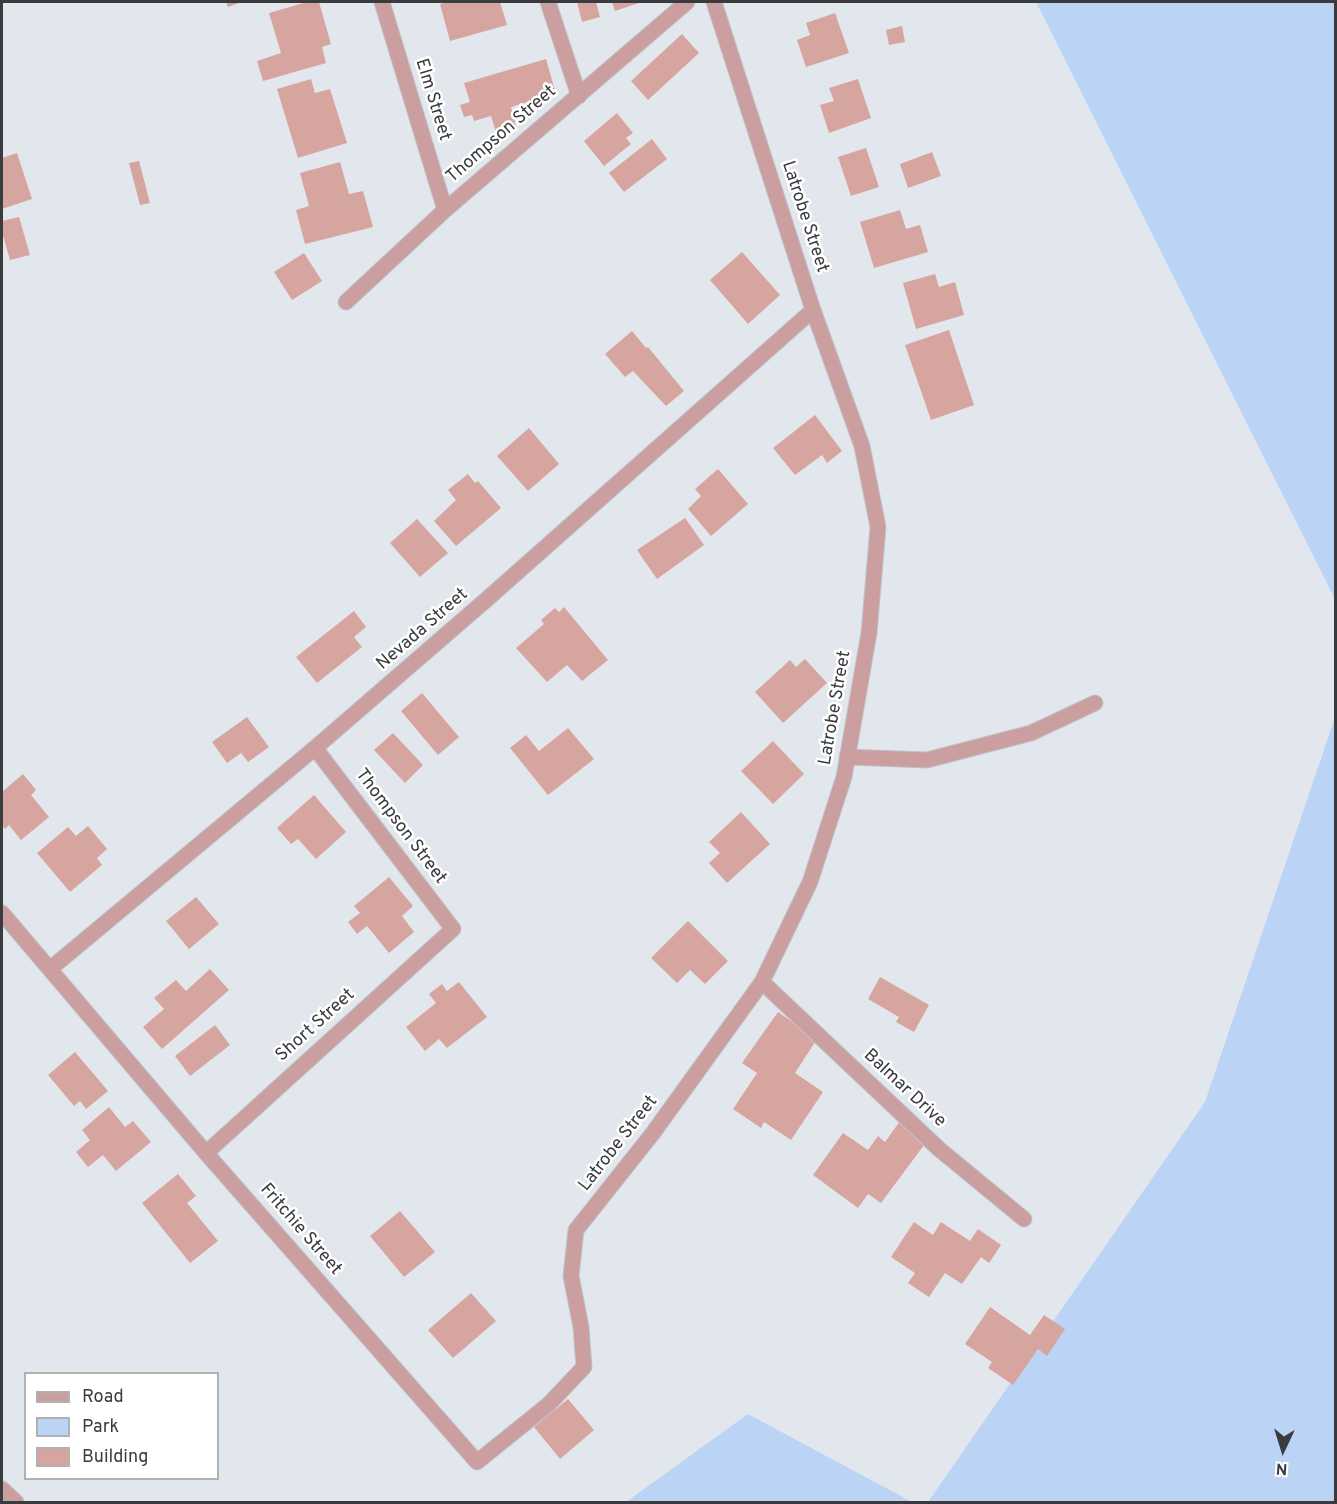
<!DOCTYPE html>
<style>
body{margin:0}
#map{position:relative;width:1337px;height:1504px;overflow:hidden;background:#e2e7ed;font-family:Overpass,sans-serif}
canvas{display:block}
.frame{position:absolute;inset:0;border:3px solid #393b3d;pointer-events:none}
.legend{position:absolute;left:24px;top:1372px;width:195px;height:108px;box-sizing:border-box;background:#fff;border:2px solid #b0b1b1;margin:0;padding:8px 10px;list-style:none;font-size:18px;color:#393b3d}
.legend li{display:flex;align-items:center;gap:12px;height:30px}
.legend b{width:30px;border:2px solid #b0b1b1}
.north{position:absolute;left:1253px;top:1420px;width:60px;height:60px;-webkit-text-stroke:4px #fff;paint-order:stroke;rotate:184deg;font-size:16px;font-weight:700;line-height:24px;text-align:center;color:#393b3d}
.north::after{content:'';display:block;margin:auto;width:21px;height:27px;background:#393b3d;clip-path:polygon(50% 0,100% 100%,50% 72%,0 100%)}
</style>
<div id="map">
<canvas width="1337" height="1504"></canvas>
<div class="frame"></div>
<ul class="legend">
<li><b style="height:8px;background:#cb9ea0"></b>Road</li>
<li><b style="height:16px;background:#bbd3f5"></b>Park</li>
<li><b style="height:16px;background:#d7a5a0"></b>Building</li>
</ul>
<div class="north">N</div>
</div>
<script>
const c = document.querySelector('canvas').getContext('2d');
c.lineJoin = 'round';
function fillPath(path, color) {
  c.fillStyle = color;
  c.fill(path, 'evenodd');
}
function toPath(rows) {
  const path = new Path2D();
  for (const r of rows) {
    path.moveTo(r[0], r[1]);
    for (let i = 2; i < r.length; i += 2) path.lineTo(r[i], r[i + 1]);
  }
  return path;
}
function trace(path, color, width, dash) {
  c.strokeStyle = color;
  c.lineWidth = width;
  c.lineCap = dash ? 'butt' : 'round';
  c.setLineDash(dash || []);
  c.stroke(path);
}
function write(font, color, halo, rows, align = 'center') {
  c.font = font + ' Overpass,sans-serif';
  c.lineWidth = 5;
  c.setLineDash([]);
  c.textBaseline = 'middle';
  c.strokeStyle = halo;
  c.fillStyle = color;
  for (const [text, x, y, turn = 0] of rows) {
    c.save();
    c.translate(x, y);
    c.rotate((+turn || 0) * Math.PI / 180);
    c.textAlign = isNaN(turn) ? turn : align;
    if (halo) c.strokeText(text, 0, 0);
    c.fillText(text, 0, 0);
    c.restore();
  }
}
const green = toPath([
 [1036,2,1335,2,1335,599],
 [1335,717,1335,1502,928,1502,1205,1102],
 [748,1414,912,1502,626,1502]
]);
const building = toPath([
 [226,2,242,2,228,7],
 [307,2,319,2,331,44,322,47,326,63,263,81,257,61,281,53,269,13],
 [448,2,500,2,507,25,450,41,440,4],
 [577,2,596,2,600,17,582,22],
 [612,2,642,2,615,11],
 [835,13,849,53,806,67,797,40,810,35,806,23],
 [902,26,905,42,889,45,886,30],
 [682,34,699,53,648,100,631,81],
 [546,59,556,94,511,107,516,126,496,132,491,116,474,121,472,115,464,117,460,105,470,102,464,83],
 [311,79,315,93,330,89,347,143,298,158,277,89],
 [858,79,871,118,829,133,820,105,834,101,829,88],
 [617,113,633,133,626,138,631,144,604,166,584,141],
 [652,139,667,159,624,192,609,173],
 [866,148,879,187,851,196,838,157],
 [932,152,941,176,908,188,900,164],
 [17,153,32,199,2,209,2,158],
 [139,161,150,203,140,205,129,163],
 [340,162,349,194,363,191,373,227,305,244,296,210,309,206,300,173],
 [900,210,906,229,920,225,928,252,874,268,860,222],
 [19,217,30,255,10,260,2,232,2,221],
 [742,252,780,295,748,324,710,280],
 [304,253,322,281,292,300,274,272],
 [935,274,939,287,955,282,964,315,916,329,903,283],
 [949,330,974,405,931,420,905,345],
 [632,331,646,348,648,347,684,391,666,406,633,371,625,377,605,354],
 [815,415,842,451,827,463,822,455,795,475,773,448],
 [529,428,559,464,528,491,497,456],
 [718,469,748,504,711,536,688,509,701,496,695,489],
 [468,474,475,483,478,481,501,508,456,546,434,521,456,500,448,490],
 [685,518,704,545,657,579,637,550],
 [417,519,448,553,420,577,390,543],
 [564,607,608,660,582,681,567,665,547,682,516,648,544,624,541,620,555,608,559,612],
 [354,611,366,627,354,637,362,647,317,683,296,657],
 [805,659,827,683,783,723,755,692,790,660,796,667],
 [422,693,459,737,438,755,401,711],
 [247,717,269,747,248,762,241,753,227,763,212,742],
 [568,728,594,759,548,795,510,748,526,735,539,751],
 [393,733,423,765,405,783,374,750],
 [773,741,804,774,773,804,741,771],
 [23,774,36,790,31,795,49,817,21,840,9,825,5,829,2,825,2,792],
 [314,795,346,832,316,859,298,839,291,844,277,828],
 [741,812,770,844,727,883,709,863,720,853,709,842],
 [88,826,107,849,97,858,102,865,70,892,37,853,68,827,76,836],
 [389,877,413,906,402,916,414,932,389,953,367,926,357,934,348,922,360,913,354,906],
 [196,897,219,924,189,949,166,921],
 [688,921,728,961,705,984,690,970,677,983,651,958],
 [210,969,229,990,162,1049,143,1027,164,1009,154,998,176,980,186,991],
 [880,977,929,1005,914,1032,896,1022,899,1017,868,999],
 [459,982,487,1017,447,1048,439,1039,425,1051,406,1027,436,1003,429,994,442,984,447,991],
 [778,1012,817,1039,795,1073,823,1092,791,1140,764,1122,761,1128,733,1109,757,1073,742,1063],
 [215,1025,230,1045,190,1076,175,1056],
 [75,1052,108,1091,86,1109,80,1101,74,1106,48,1075],
 [109,1107,125,1127,133,1121,151,1142,116,1171,103,1155,88,1167,76,1152,90,1140,82,1130],
 [900,1121,927,1141,881,1203,868,1194,858,1208,813,1175,843,1133,868,1150,878,1136,885,1142],
 [178,1174,196,1196,187,1203,218,1241,190,1263,142,1203],
 [400,1211,435,1252,404,1277,370,1236],
 [914,1222,933,1235,941,1222,970,1241,978,1229,1001,1245,989,1263,981,1257,962,1284,945,1273,929,1297,908,1283,915,1273,891,1257],
 [471,1293,496,1321,453,1358,428,1330],
 [990,1307,1030,1335,1044,1315,1065,1329,1047,1356,1038,1349,1013,1385,988,1368,992,1362,965,1344],
 [568,1399,594,1430,560,1459,534,1427]
]);
const service = toPath([
 [847,757,927,760,1031,733,1095,703]
]);
const minor = toPath([
 [382,2,445,210],
 [548,2,579,96],
 [346,302,445,210,687,2],
 [2,913,206,1153,477,1462,549,1404,584,1367,581,1327,571,1276,576,1230,653,1133,762,982,810,882,844,777,869,633,878,527,862,446,813,310,714,2],
 [50,969,315,748,486,600,813,310],
 [762,982,939,1149,1024,1219],
 [206,1153,453,929,315,748],
 [2,1489,16,1502]
]);
const streetNames = [
 ["Elm Street",432,100,73],
 ["Thompson Street",502,135,-41],
 ["Latrobe Street",804,217,72],
 ["Nevada Street",423,630,-41],
 ["Latrobe Street",836,708,-80],
 ["Thompson Street",400,827,53],
 ["Short Street",316,1026,-42],
 ["Balmar Drive",904,1089,43],
 ["Latrobe Street",619,1144,-52],
 ["Fritchie Street",300,1230,49]
];
fillPath(green, '#bbd3f5');
fillPath(building, '#d7a5a0');
trace(service, '#c0c5ca', 17);
trace(minor, '#c0c5ca', 17);
trace(service, '#cb9ea0', 15);
trace(minor, '#cb9ea0', 15);
write('18px', '#393b3d', '#fff', streetNames);
</script>
